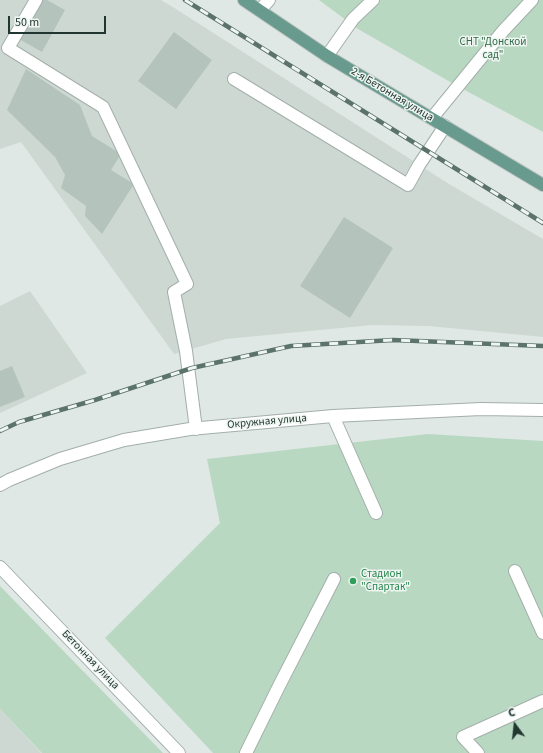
<!DOCTYPE html>
<meta charset="utf-8">
<style>
body{margin:0}
#map{position:relative;width:543px;height:753px;overflow:hidden;background:#dfe8e4;font-family:"Source Sans 3",sans-serif}
canvas{display:block}
.north{position:absolute;left:495px;top:705px;width:40px;height:40px;-webkit-text-stroke:3px #eff6f2;paint-order:stroke;rotate:345deg;font-size:11px;font-weight:700;line-height:16px;text-align:center;color:#223631}
.north::after{content:'';display:block;margin:auto;width:14px;height:18px;background:#223631;clip-path:polygon(50% 0,100% 100%,50% 72%,0 100%)}
.scale{position:absolute;left:8px;top:16px;width:98px;height:18px;box-sizing:border-box;border:2px solid #223631;border-top:0;padding-left:5px;font-size:12px;line-height:14px;white-space:nowrap;color:#223631;-webkit-text-stroke:3px #eff6f2;paint-order:stroke}
</style>
<div id="map">
<canvas width="543" height="753"></canvas>
<div class="north">С</div>
<div class="scale">50 m</div>
</div>
<script>
const c = document.querySelector('canvas').getContext('2d');
c.lineJoin = 'round';
function fillPath(path, color) {
  c.fillStyle = color;
  c.fill(path, 'evenodd');
}
function toPath(rows) {
  const path = new Path2D();
  for (const r of rows) {
    path.moveTo(r[0], r[1]);
    for (let i = 2; i < r.length; i += 2) path.lineTo(r[i], r[i + 1]);
  }
  return path;
}
function trace(path, color, width, dash) {
  c.strokeStyle = color;
  c.lineWidth = width;
  c.lineCap = dash ? 'butt' : 'round';
  c.setLineDash(dash || []);
  c.stroke(path);
}
function write(font, color, halo, rows, align = 'center') {
  c.font = font + ' "Source Sans 3",sans-serif';
  c.lineWidth = 3;
  c.setLineDash([]);
  c.textBaseline = 'middle';
  c.strokeStyle = halo;
  c.fillStyle = color;
  for (const [text, x, y, turn = 0] of rows) {
    c.save();
    c.translate(x, y);
    c.rotate((+turn || 0) * Math.PI / 180);
    c.textAlign = isNaN(turn) ? turn : align;
    if (halo) c.strokeText(text, 0, 0);
    c.fillText(text, 0, 0);
    c.restore();
  }
}
const built = toPath([
 [0,0,161,0,176,9,449,184,543,239,543,337,429,326,372,325,226,339,174,354,21,142,0,149],
 [30,291,87,373,0,413,0,306],
 [0,709,41,753,0,753]
]);
const green = toPath([
 [319,0,543,0,543,132,459,87,358,29],
 [428,434,543,441,543,753,213,753,105,638,220,523,207,459],
 [0,586,163,753,42,753,38,749,0,709]
]);
const building = toPath([
 [40,0,47,0,65,10,42,52,19,39],
 [174,32,212,60,176,109,138,81],
 [26,69,80,105,92,136,121,154,111,170,134,184,102,234,85,216,86,206,61,188,65,175,55,157,7,110],
 [344,217,393,248,350,318,300,286],
 [12,366,25,397,0,407,0,371]
]);
const minor = toPath([
 [36,0,8,48,103,107,187,284,174,292,186,351,196,429],
 [260,10,269,0],
 [327,56,353,19,373,0],
 [234,79,408,185,419,165,445,126],
 [432,118,503,31,532,0],
 [333,416,376,513],
 [0,485,9,480,60,459,124,440,190,429,333,416,481,409,543,410],
 [0,567,179,753],
 [515,571,543,633],
 [246,753,279,686,334,579],
 [478,753,463,737,543,701]
]);
const major = toPath([
 [244,0,327,56,543,185]
]);
const rail = toPath([
 [185,0,543,223],
 [0,431,19,422,95,400,192,368,291,346,393,340,543,346]
]);
const markers = [
 [353,581,4,"#2e9e5b"]
];
const parkNames = [
 ["СНТ \"Донской",493,43],
 ["сад\"",493,56]
];
const streetNames = [
 ["2-я Бетонная улица",392,95,31],
 ["Окружная улица",267,422,-5],
 ["Бетонная улица",90,660,46]
];
const leisureNames = [
 ["Стадион",361,575],
 ["\"Спартак\"",361,588]
];
fillPath(built, '#cdd8d3');
fillPath(green, '#b9d8c2');
fillPath(building, '#b5c3bd');
trace(minor, '#a3afab', 14);
trace(major, '#bdc3c1', 14);
trace(minor, '#fff', 12);
trace(major, '#689a8e', 12);
trace(rail, '#5c726d', 4.5);
trace(rail, '#eff6f2', 3, [9]);
for (const [x, y, r, color] of markers) {
  const dot = new Path2D();
  dot.arc(x, y, r, 0, 2 * Math.PI);
  c.fillStyle = color;
  c.fill(dot);
  trace(dot, '#eff6f2', 1.5);
}
write('11px', '#306947', '#eff6f2', parkNames);
write('11px', '#223631', '#eff6f2', streetNames);
write('11px', '#27864d', '#eff6f2', leisureNames, 'left');
</script>
